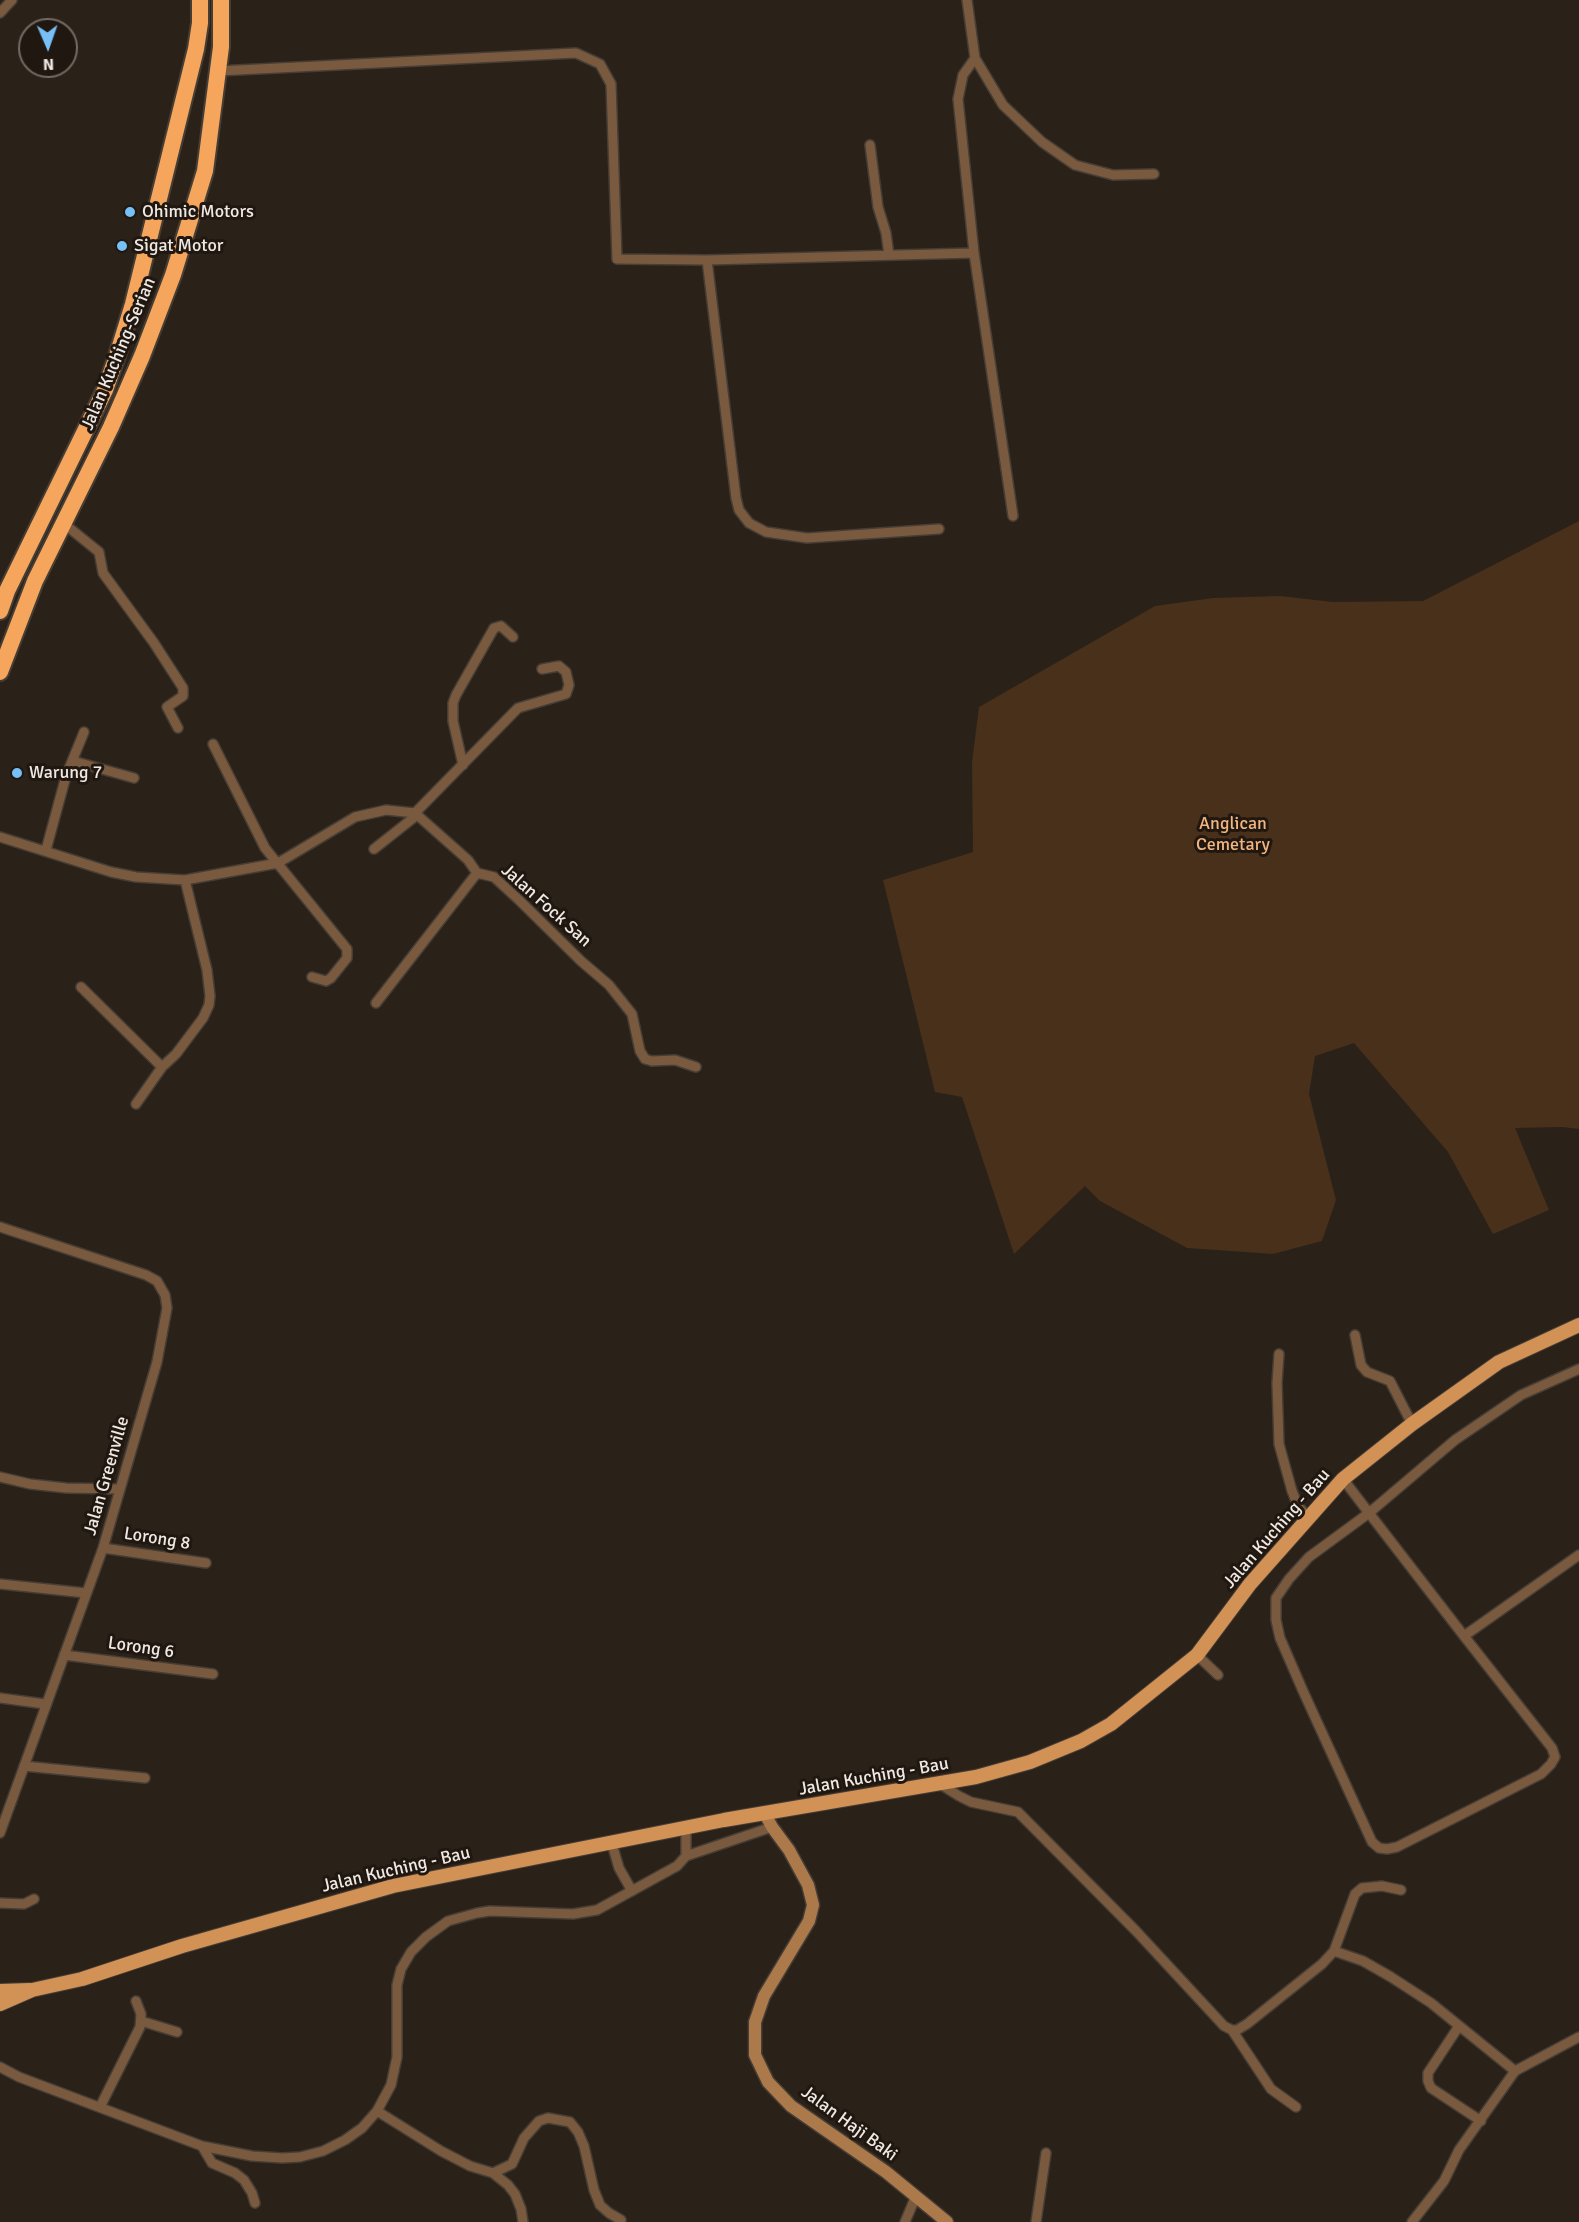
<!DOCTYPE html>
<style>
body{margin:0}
#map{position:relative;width:1579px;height:2222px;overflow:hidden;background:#2a2119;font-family:Signika,sans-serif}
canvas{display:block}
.north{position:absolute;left:18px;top:18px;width:60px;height:60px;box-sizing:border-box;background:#201710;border:2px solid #736b64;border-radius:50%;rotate:178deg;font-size:16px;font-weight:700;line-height:24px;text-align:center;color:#efe9e3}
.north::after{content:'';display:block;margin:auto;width:21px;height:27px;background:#76c0f7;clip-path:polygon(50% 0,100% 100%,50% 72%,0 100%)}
</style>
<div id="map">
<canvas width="1579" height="2222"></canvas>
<div class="north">N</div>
</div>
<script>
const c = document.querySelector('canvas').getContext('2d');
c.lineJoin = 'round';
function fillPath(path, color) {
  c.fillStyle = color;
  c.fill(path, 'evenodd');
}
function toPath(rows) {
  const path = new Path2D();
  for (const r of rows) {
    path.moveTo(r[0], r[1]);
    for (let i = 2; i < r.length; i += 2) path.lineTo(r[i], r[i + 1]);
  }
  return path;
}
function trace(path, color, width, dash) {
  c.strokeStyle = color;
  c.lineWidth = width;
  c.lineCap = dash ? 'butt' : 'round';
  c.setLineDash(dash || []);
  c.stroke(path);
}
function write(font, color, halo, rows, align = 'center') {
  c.font = font + ' Signika,sans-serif';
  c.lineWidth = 6;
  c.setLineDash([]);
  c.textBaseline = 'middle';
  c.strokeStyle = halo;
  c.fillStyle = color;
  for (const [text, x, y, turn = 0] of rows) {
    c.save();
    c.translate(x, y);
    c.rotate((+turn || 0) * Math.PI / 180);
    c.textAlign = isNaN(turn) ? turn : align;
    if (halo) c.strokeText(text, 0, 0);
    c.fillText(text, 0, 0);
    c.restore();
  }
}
const green = toPath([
 [1579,521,1579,1129,1562,1127,1515,1128,1549,1210,1493,1234,1448,1152,1354,1043,1315,1056,1309,1094,1336,1200,1322,1241,1273,1254,1187,1248,1100,1201,1085,1186,1014,1254,962,1097,935,1092,883,880,973,852,972,762,979,707,1155,606,1213,598,1280,596,1333,602,1423,601]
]);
const street = toPath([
 [967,0,975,58,1003,105,1042,142,1075,165,1113,175,1154,174],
 [0,13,12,0],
 [975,58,963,75,958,99,974,253,1013,516],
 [218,71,576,53,600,64,611,84,617,259,707,260,974,253],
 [870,145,878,207,886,233,889,255],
 [707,260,736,498,739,510,749,523,766,532,807,538,939,529],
 [62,522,99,552,103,573,154,643,183,688,183,696,167,707,178,728],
 [213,744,265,848,347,949,347,958,331,978,326,981,312,977],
 [73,761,134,778],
 [463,765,453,721,453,703,456,695,494,628,501,626,513,637],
 [415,813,518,708,566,694,569,685,566,672,559,666,542,669],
 [0,837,111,872,136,877,185,880,278,863,355,817,386,810,415,813,468,860,477,873,494,877,519,900,581,961,609,985,632,1014,640,1051,645,1059,652,1061,675,1060,696,1067],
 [374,849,417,815],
 [46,850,66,776,84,732],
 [81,987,162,1067],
 [376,1003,477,873],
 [136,1104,162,1067,176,1054,203,1018,209,1005,210,996,207,970,185,880],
 [0,1227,146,1275,157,1281,165,1295,167,1308,157,1362,103,1548,0,1833],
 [1355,1335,1361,1365,1367,1372,1390,1381,1412,1424],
 [1279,1354,1277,1383,1279,1444,1292,1491,1298,1506,1308,1517],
 [0,1477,30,1484,66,1488,119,1489],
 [1343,1479,1369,1513,1464,1636,1552,1748,1555,1757,1551,1764,1541,1774,1397,1847,1387,1849,1379,1848,1372,1842,1303,1691,1280,1638,1276,1620,1276,1598,1289,1579,1309,1557,1369,1513,1455,1440,1521,1395,1579,1369],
 [103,1548,206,1563],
 [0,1584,86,1593],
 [1464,1636,1579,1555],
 [64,1655,213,1674],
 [1197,1655,1218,1675],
 [0,1698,45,1704],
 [24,1766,145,1778],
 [940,1784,959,1796,971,1802,1018,1812,1136,1931,1224,2026,1232,2030,1237,2030,1247,2024,1322,1964,1334,1951,1355,1894,1362,1888,1382,1886,1401,1890],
 [612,1844,619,1868,632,1891],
 [686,1856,772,1827],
 [0,1903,24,1904,34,1899],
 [1334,1951,1363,1961,1391,1977,1431,2003,1515,2071],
 [141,2021,177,2032],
 [1459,2026,1428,2073,1428,2081,1431,2088,1481,2121],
 [1232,2030,1271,2089,1296,2107],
 [0,2067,19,2077,202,2146,252,2156,282,2158,300,2157,323,2151,345,2140,362,2128,377,2111,391,2085,397,2057,397,1985,401,1969,411,1952,426,1937,448,1921,477,1913,490,1911,573,1914,597,1910,677,1866,686,1856,686,1828],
 [100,2107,140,2027,141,2014,136,2001],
 [377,2111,441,2151,470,2166,493,2173,508,2185,515,2194,521,2209,523,2222],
 [202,2146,212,2163,235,2173,244,2180,252,2193,255,2203],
 [493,2173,512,2164,524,2138,539,2121,548,2118,570,2122,578,2132,584,2146,594,2190,600,2205,609,2213,621,2220],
 [905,2222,916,2196],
 [1036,2222,1046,2153],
 [1412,2222,1444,2181,1459,2150,1515,2071,1579,2037]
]);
const secondary = toPath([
 [765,1814,772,1827,789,1850,808,1885,813,1905,809,1921,764,1996,755,2022,755,2055,768,2082,791,2106,886,2172,947,2222]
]);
const primary = toPath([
 [0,1991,30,1990],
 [0,2004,32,1990,82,1979,182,1946,393,1886,724,1820,976,1777,1030,1762,1081,1741,1111,1724,1197,1655,1250,1584,1343,1479,1412,1424,1499,1362,1579,1325]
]);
const highway = toPath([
 [0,611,7,591,105,390,116,359,133,304,196,49,200,23,200,0],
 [0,672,35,581,111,427,142,356,173,275,205,171,221,47,221,0]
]);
const markers = [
 [130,212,6,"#76c0f7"],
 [122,246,6,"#76c0f7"],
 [17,773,6,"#76c0f7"]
];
const poiNames = [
 ["Ohimic Motors",142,212],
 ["Sigat Motor",134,246],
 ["Warung 7",29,773]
];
const streetNames = [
 ["Jalan Kuching-Serian",119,354,-67],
 ["Jalan Fock San",546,906,42],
 ["Jalan Greenville",107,1476,-74],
 ["Jalan Kuching - Bau",1277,1529,-49],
 ["Lorong 8",157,1539,9],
 ["Lorong 6",141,1648,8],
 ["Jalan Kuching - Bau",874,1777,-10],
 ["Jalan Kuching - Bau",396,1870,-13],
 ["Jalan Haji Baki",849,2124,36]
];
const parkNames = [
 ["Anglican",1233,824],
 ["Cemetary",1233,845]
];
fillPath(green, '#48301a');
trace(street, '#463d35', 12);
trace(secondary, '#463d35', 15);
trace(primary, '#463d35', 16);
trace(highway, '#463d35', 20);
trace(street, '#7a5a3f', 9);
trace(secondary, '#ac794b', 12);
trace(primary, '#d29155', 14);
trace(highway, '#f5a65c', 16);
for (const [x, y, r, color] of markers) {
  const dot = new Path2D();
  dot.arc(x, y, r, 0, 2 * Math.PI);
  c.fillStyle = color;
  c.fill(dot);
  trace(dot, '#201710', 2);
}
write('18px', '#efe9e3', '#201710', poiNames, 'left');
write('18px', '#efe9e3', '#201710', streetNames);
write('18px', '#f2b57f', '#201710', parkNames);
</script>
